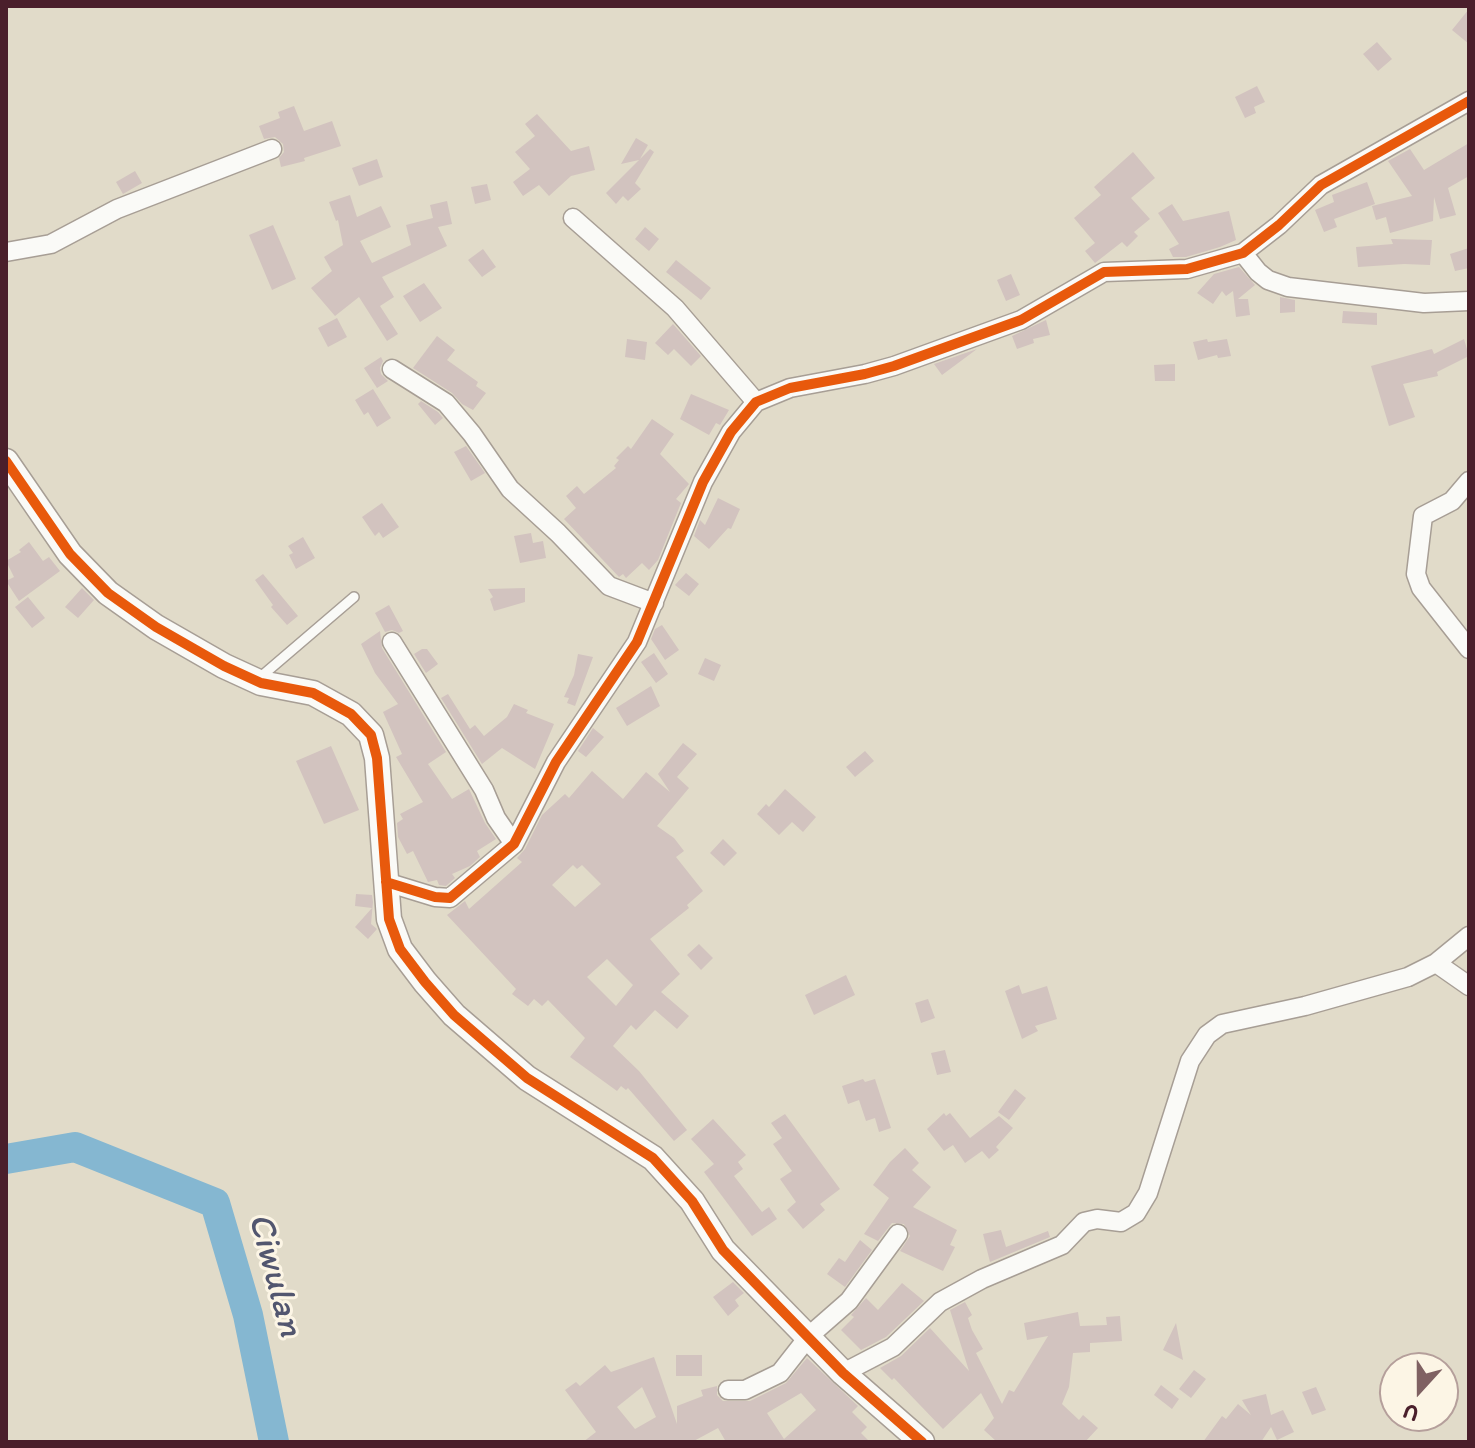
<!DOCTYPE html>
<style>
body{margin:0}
#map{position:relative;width:1475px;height:1448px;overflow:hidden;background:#e1dbc9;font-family:Itim,sans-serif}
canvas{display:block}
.frame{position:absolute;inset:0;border:8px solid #4a1f2b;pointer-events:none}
.north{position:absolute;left:1379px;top:1352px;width:80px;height:80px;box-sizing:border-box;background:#fcf5e5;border:2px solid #b59f9b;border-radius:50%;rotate:201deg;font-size:22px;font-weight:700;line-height:32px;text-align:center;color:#4a1f2b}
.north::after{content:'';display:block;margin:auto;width:28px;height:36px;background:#7f6162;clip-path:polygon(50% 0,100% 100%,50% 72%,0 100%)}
</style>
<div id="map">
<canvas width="1475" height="1448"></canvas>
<div class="frame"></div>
<div class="north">U</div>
</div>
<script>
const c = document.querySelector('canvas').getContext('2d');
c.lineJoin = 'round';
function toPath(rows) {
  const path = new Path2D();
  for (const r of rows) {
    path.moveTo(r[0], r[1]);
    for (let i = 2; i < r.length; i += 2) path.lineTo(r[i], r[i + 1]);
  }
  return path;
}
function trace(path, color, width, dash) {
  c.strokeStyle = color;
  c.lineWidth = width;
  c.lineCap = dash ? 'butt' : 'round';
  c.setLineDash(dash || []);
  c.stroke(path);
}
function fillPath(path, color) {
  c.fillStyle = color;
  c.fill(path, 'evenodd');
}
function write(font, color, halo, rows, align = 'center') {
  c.font = font + ' Itim,sans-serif';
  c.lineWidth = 6;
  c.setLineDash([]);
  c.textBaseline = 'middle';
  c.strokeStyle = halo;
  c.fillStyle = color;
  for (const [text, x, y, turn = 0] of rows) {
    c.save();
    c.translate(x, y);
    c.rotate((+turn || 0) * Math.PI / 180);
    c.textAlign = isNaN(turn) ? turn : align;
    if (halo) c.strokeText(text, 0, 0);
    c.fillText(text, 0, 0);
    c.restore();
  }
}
const river = toPath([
 [6,1159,75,1147,215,1203,248,1315,274,1442]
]);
const building = toPath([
 [1469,9,1469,44,1452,30],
 [1377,42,1392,59,1378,71,1363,54],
 [1257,86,1265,102,1254,107,1256,113,1245,118,1235,97],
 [294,106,304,131,332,121,341,146,304,158,305,161,281,167,279,158,284,152,283,144,275,137,264,139,259,126,280,118,278,112],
 [537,114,571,151,589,146,595,170,571,176,549,196,539,185,523,196,513,182,530,169,515,152,535,136,525,124],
 [636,138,648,145,640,159,650,149,654,152,635,183,641,189,628,201,623,196,616,204,606,193,639,160,621,164],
 [1469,143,1469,176,1448,188,1456,215,1440,219,1434,197,1433,221,1390,233,1386,217,1376,220,1372,206,1412,196,1388,161,1410,149,1424,170],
 [1133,152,1155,178,1131,198,1150,219,1134,232,1138,236,1127,247,1122,242,1095,263,1085,251,1095,243,1074,218,1101,195,1094,187],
 [377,159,383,177,359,186,352,168],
 [135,171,142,183,123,194,116,182],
 [1367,182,1375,204,1334,219,1337,227,1324,232,1315,210,1334,202,1332,195],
 [487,184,491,200,475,204,471,187],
 [350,195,357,217,381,206,391,227,360,241,372,263,411,245,406,225,433,218,430,205,447,201,452,224,438,227,447,246,382,277,394,297,380,306,398,334,387,341,359,297,335,316,311,288,332,271,324,257,343,245,338,220,336,221,329,202],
 [1172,204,1183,221,1229,211,1236,240,1220,247,1186,257,1173,257,1169,249,1179,244,1158,213],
 [273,225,296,279,272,290,249,235],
 [645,227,659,239,649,251,635,239],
 [1391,239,1432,240,1430,265,1404,264,1358,267,1356,247,1393,244],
 [1469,248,1469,268,1455,271,1450,254],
 [483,249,496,267,482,277,468,260],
 [676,260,711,288,701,300,666,272],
 [1239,267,1255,285,1238,299,1248,299,1250,315,1236,317,1233,291,1226,296,1222,291,1213,304,1197,293,1214,274],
 [1011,274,1020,295,1006,301,997,280],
 [424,283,442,308,420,322,403,296],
 [1280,297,1295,300,1295,312,1280,313],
 [1343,311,1377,313,1377,325,1342,323],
 [337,318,347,337,328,347,318,328],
 [1046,320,1050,335,1033,339,1034,343,1017,349,1012,336],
 [673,324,701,356,691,366,674,349,668,355,655,343],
 [437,336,455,350,447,360,478,382,476,386,486,393,473,410,462,404,452,393,413,368],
 [627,339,647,342,645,360,625,357],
 [1207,339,1208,342,1227,339,1231,356,1218,358,1217,355,1198,360,1193,342],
 [1464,339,1469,356,1437,372,1438,376,1403,384,1415,417,1389,426,1371,366,1428,350,1432,349,1434,354],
 [977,349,942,375,934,364],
 [381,357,383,361,380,368,381,374,388,381,377,388,364,368],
 [1175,364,1175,381,1155,381,1154,365],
 [373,389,391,418,377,427,368,412,364,415,355,400],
 [691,394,729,410,720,425,716,423,709,435,680,419],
 [421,401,438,412,443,418,435,425,418,404],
 [652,419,674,434,660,454,689,484,676,499,681,503,658,560,649,570,642,563,626,578,623,574,619,577,564,519,576,508,566,496,577,486,584,494,616,468,614,466,619,460,616,458,628,446,631,449],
 [466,446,485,473,471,481,454,452],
 [718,498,740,509,731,529,728,528,709,549,694,536,700,520,705,525],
 [382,503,399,527,383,538,379,532,375,536,362,517],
 [531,533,533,543,543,541,546,558,520,563,514,536],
 [303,537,315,558,296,569,289,555,293,553,288,546],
 [29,542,43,561,49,557,60,571,19,601,6,581,14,577,6,561,21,552,19,550],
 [686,573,699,584,689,596,675,585],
 [263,574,298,616,287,625,271,607,273,605,255,580],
 [82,588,94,600,78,618,65,607],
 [525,588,525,602,494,611,490,599,493,597,488,589],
 [28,597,45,618,32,628,15,607],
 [389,605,403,631,399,633,392,630,385,632,375,613],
 [662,625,679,650,665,660,651,639,655,629],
 [380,631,382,648,446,752,428,764,452,799,469,789,485,823,496,839,477,851,480,857,470,866,452,874,455,878,446,886,439,885,437,880,428,882,413,851,407,854,398,837,397,823,403,819,400,814,423,802,396,757,402,754,383,712,398,704,375,673,361,644],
 [422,649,427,649,438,664,426,673,414,654],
 [654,653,668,674,656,683,641,662],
 [578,654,593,657,575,706,567,703,569,698,564,697,574,675],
 [705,658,721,665,714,681,698,674],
 [651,686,660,706,627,726,616,708],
 [448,694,470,729,475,725,484,736,507,717,514,704,528,710,526,713,554,724,535,769,502,748,482,764,441,698],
 [593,728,604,737,586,757,578,751],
 [683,743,697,754,677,777,689,788,657,826,674,838,684,851,676,857,703,891,687,905,689,908,650,939,680,974,661,992,689,1016,677,1029,655,1010,636,1030,631,1025,613,1046,639,1071,687,1130,674,1141,628,1088,626,1090,621,1086,617,1091,570,1057,585,1038,548,1000,542,1006,534,999,528,1006,512,994,516,989,447,915,465,901,469,909,522,862,517,858,525,849,542,815,565,794,569,798,592,771,623,799,646,772,670,792,658,774],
 [573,865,577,869,582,865,601,884,575,907,552,885],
 [607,959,633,985,616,1006,587,977],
 [331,746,359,810,324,824,296,761],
 [865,751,874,761,855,777,846,767],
 [785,789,816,817,803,832,792,822,779,835,757,814,766,804,769,807],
 [723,839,737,853,724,866,710,853],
 [356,894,372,895,373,902,371,924,377,929,368,939,355,927,372,908,355,906],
 [699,944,713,958,701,970,687,955],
 [846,975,855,995,814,1015,805,995],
 [1019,985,1022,994,1047,986,1057,1019,1035,1026,1038,1031,1022,1039,1005,991],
 [928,999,935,1018,921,1023,915,1003],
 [945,1050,951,1072,937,1075,931,1053],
 [863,1079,865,1082,875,1079,891,1128,879,1132,875,1118,866,1121,859,1100,848,1104,842,1086],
 [1015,1089,1026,1098,1009,1120,998,1112],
 [944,1113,946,1116,950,1113,970,1138,999,1116,1013,1128,996,1147,999,1150,989,1159,982,1151,965,1163,953,1145,944,1151,927,1129],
 [785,1114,840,1189,820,1204,825,1210,803,1229,787,1210,796,1202,780,1179,792,1171,773,1144,782,1138,771,1123],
 [713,1119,746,1155,738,1162,743,1169,734,1176,762,1212,769,1207,777,1219,752,1236,704,1172,714,1164,691,1139],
 [905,1148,919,1163,912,1170,931,1187,913,1207,957,1230,950,1245,955,1247,943,1271,900,1251,910,1236,904,1224,892,1223,878,1241,864,1234,889,1198,873,1185,890,1162],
 [1001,1230,1006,1247,1048,1231,1050,1237,990,1262,983,1234],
 [860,1240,872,1250,845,1287,827,1274,839,1258,845,1262],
 [733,1282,744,1293,735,1300,739,1306,728,1316,713,1297],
 [902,1283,924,1301,886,1337,861,1350,841,1330,854,1317,851,1315,866,1298,878,1310],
 [965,1302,972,1315,968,1318,972,1330,983,1349,976,1353,1002,1404,1009,1390,1014,1392,1048,1336,1027,1340,1024,1323,1078,1312,1080,1326,1107,1325,1106,1317,1120,1316,1122,1341,1090,1343,1090,1352,1073,1353,1069,1387,1062,1404,1079,1420,1083,1415,1098,1428,1085,1442,997,1442,984,1430,994,1418,981,1393,943,1429,894,1378,892,1380,880,1368,901,1356,930,1328,969,1371,950,1310],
 [1176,1323,1183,1360,1163,1350],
 [676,1355,702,1355,702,1376,676,1376],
 [654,1357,677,1424,677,1406,703,1396,701,1390,717,1386,717,1395,723,1401,750,1401,786,1383,807,1358,858,1406,852,1412,867,1427,861,1433,870,1442,726,1442,718,1428,692,1442,583,1442,596,1432,565,1390,576,1382,580,1386,605,1365,611,1372],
 [642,1387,656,1417,635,1429,617,1407],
 [801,1393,816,1410,784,1439,767,1413],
 [1194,1370,1206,1379,1191,1398,1179,1389],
 [1161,1385,1179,1399,1172,1409,1154,1395],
 [1316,1387,1326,1410,1312,1415,1302,1392],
 [1266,1394,1271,1415,1283,1410,1294,1432,1277,1440,1271,1427,1261,1442,1203,1442,1222,1416,1226,1419,1238,1404,1251,1415,1242,1400]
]);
const lane = toPath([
 [257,680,354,597]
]);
const street = toPath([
 [573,218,675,308,756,402],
 [6,252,51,244,117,209,272,149],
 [1243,253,1258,272,1268,280,1288,287,1424,303,1469,301],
 [392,369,446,403,472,434,510,489,558,533,609,586,654,603],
 [1469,481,1452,501,1423,516,1416,574,1421,588,1469,649],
 [392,642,484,790,496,818,514,844],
 [386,882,435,897,450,898,514,844,556,762,637,642,703,482,731,432,756,402,790,388,865,374,894,366,1021,320,1104,272,1187,269,1243,253,1279,225,1321,185,1469,101],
 [1436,963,1469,986],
 [843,1373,893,1347,940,1302,982,1279,1062,1245,1084,1222,1097,1219,1121,1222,1136,1213,1148,1193,1190,1061,1207,1035,1222,1024,1305,1006,1408,977,1436,963,1469,936],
 [728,1390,745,1390,780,1373,809,1336,849,1301,898,1234]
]);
const secondary = toPath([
 [6,461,70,554,108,593,156,627,224,666,261,683,313,693,351,714,371,735,377,758,389,919,400,949,425,982,454,1015,527,1078,653,1158,692,1201,723,1250,843,1373,922,1442]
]);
const cycleway = toPath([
 [6,461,70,554,108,593,156,627,224,666,261,683,313,693,351,714,371,735,377,758,389,919,400,949,425,982,454,1015,527,1078,653,1158,692,1201,723,1250,843,1373,922,1442],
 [386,882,435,897,450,898,514,844,556,762,637,642,703,482,731,432,756,402,790,388,865,374,894,366,1021,320,1104,272,1187,269,1243,253,1279,225,1321,185,1469,101]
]);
const waterNames = [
 ["Ciwulan",274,1275,75]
];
trace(river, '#85b7d1', 30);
fillPath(building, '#d2c3bf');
trace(lane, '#a79e95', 12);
trace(street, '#a79e95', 21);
trace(secondary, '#a79e95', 27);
trace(lane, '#fafaf7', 9);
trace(street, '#fafaf7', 18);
trace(secondary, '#fafaf7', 24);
trace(cycleway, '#e8590c', 10);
write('italic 36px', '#52566f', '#fcf5e5', waterNames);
</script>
